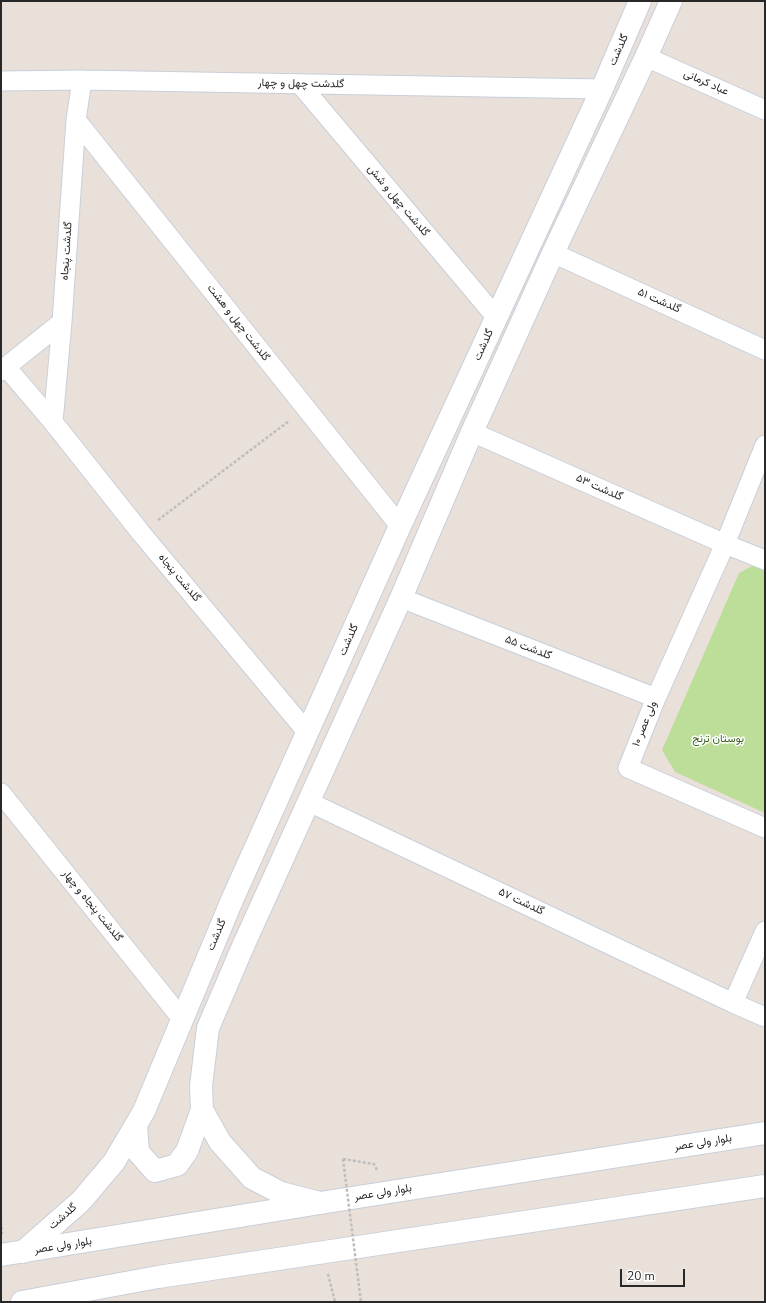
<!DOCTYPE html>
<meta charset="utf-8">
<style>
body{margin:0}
#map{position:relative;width:766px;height:1303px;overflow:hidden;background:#e9e0da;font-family:"Nunito Sans",sans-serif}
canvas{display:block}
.frame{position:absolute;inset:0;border:2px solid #282828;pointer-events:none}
.scale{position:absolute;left:620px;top:1269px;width:65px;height:18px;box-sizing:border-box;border:2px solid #282828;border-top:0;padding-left:5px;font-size:12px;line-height:14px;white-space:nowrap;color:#282828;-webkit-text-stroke:3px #fff;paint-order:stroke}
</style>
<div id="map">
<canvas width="766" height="1303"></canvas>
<div class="frame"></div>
<div class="scale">20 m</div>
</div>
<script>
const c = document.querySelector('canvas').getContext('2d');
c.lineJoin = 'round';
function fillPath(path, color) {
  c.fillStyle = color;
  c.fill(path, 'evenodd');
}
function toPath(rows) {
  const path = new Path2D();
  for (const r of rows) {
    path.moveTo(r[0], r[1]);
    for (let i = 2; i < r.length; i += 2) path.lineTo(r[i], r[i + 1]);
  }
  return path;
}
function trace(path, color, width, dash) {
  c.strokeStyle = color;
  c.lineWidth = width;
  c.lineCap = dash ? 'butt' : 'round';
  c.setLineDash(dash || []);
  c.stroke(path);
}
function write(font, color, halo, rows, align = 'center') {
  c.font = font + ' "Nunito Sans",Vazirmatn,sans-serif';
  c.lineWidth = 3;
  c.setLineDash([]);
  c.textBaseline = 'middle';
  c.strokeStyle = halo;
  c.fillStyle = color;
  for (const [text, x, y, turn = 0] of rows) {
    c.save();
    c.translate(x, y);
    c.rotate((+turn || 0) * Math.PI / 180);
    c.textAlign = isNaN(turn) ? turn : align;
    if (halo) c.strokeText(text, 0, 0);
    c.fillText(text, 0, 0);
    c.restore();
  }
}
const green = toPath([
 [752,566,765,571,765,813,675,772,662,750,739,573]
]);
const path = toPath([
 [158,520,289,421],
 [343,1159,374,1164,378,1172],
 [1,1222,2,1234],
 [328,1274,335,1302]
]);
const minor = toPath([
 [646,57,765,110],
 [82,80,76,120,62,322,53,422,141,533,307,732],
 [1,81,82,80,602,89],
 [300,84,496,317],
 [76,120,400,526],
 [553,253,765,350],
 [6,367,53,422],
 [1,371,62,322],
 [472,432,725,544,765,560],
 [765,445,725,544,656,698,628,768,765,828],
 [401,598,656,698],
 [1,793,182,1019],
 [309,802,733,1003,765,1017],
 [733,1003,765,931]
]);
const tertiary = toPath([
 [136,1125,138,1152,155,1171,177,1165,187,1151,202,1110],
 [320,1203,281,1193,252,1178,220,1142,202,1110,201,1086,208,1028,244,944,401,598,472,432,553,253,646,57,671,1],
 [23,1252,81,1201,114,1162,144,1111,232,900,400,526,602,89,640,1]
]);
const secondary = toPath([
 [1,1255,320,1203,765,1133],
 [22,1302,158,1277,765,1186]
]);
const pathBridge = toPath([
 [343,1159,361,1302]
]);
const streetNames = [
 ["گلدشت",619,50,-66],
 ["عباد کرمانی",706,83,24],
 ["گلدشت چهل و چهار",301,84,1],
 ["گلدشت چهل و شش",398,201,50],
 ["گلدشت پنجاه",67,251,-86],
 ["گلدشت ۵۱",659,301,24],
 ["گلدشت چهل و هشت",238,323,52],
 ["گلدشت",484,345,-65],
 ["گلدشت ۵۳",599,488,24],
 ["گلدشت پنجاه",179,578,50],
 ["گلدشت",349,640,-66],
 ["گلدشت ۵۵",528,648,21],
 ["ولی عصر ۱۰",645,724,-68],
 ["گلدشت ۵۷",521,902,25],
 ["گلدشت پنجاه و چهار",92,906,51],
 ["گلدشت",217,935,-67],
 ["بلوار ولی عصر",703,1143,-9],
 ["بلوار ولی عصر",383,1193,-9],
 ["گلدشت",63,1217,-41],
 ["بلوار ولی عصر",63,1246,-9]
];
const parkNames = [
 ["بوستان ترنج",718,739]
];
fillPath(green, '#bdde99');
trace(minor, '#c8cfd9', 21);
trace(tertiary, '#c8cfd9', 24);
trace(secondary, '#c8cfd9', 24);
trace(path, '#bebebe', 2.5, [3, 2]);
trace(minor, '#fff', 19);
trace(tertiary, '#fff', 22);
trace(secondary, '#fff', 22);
trace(pathBridge, '#bebebe', 2.5, [3, 2]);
write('11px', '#282828', '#fff', streetNames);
write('11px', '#375f1d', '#fff', parkNames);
</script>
